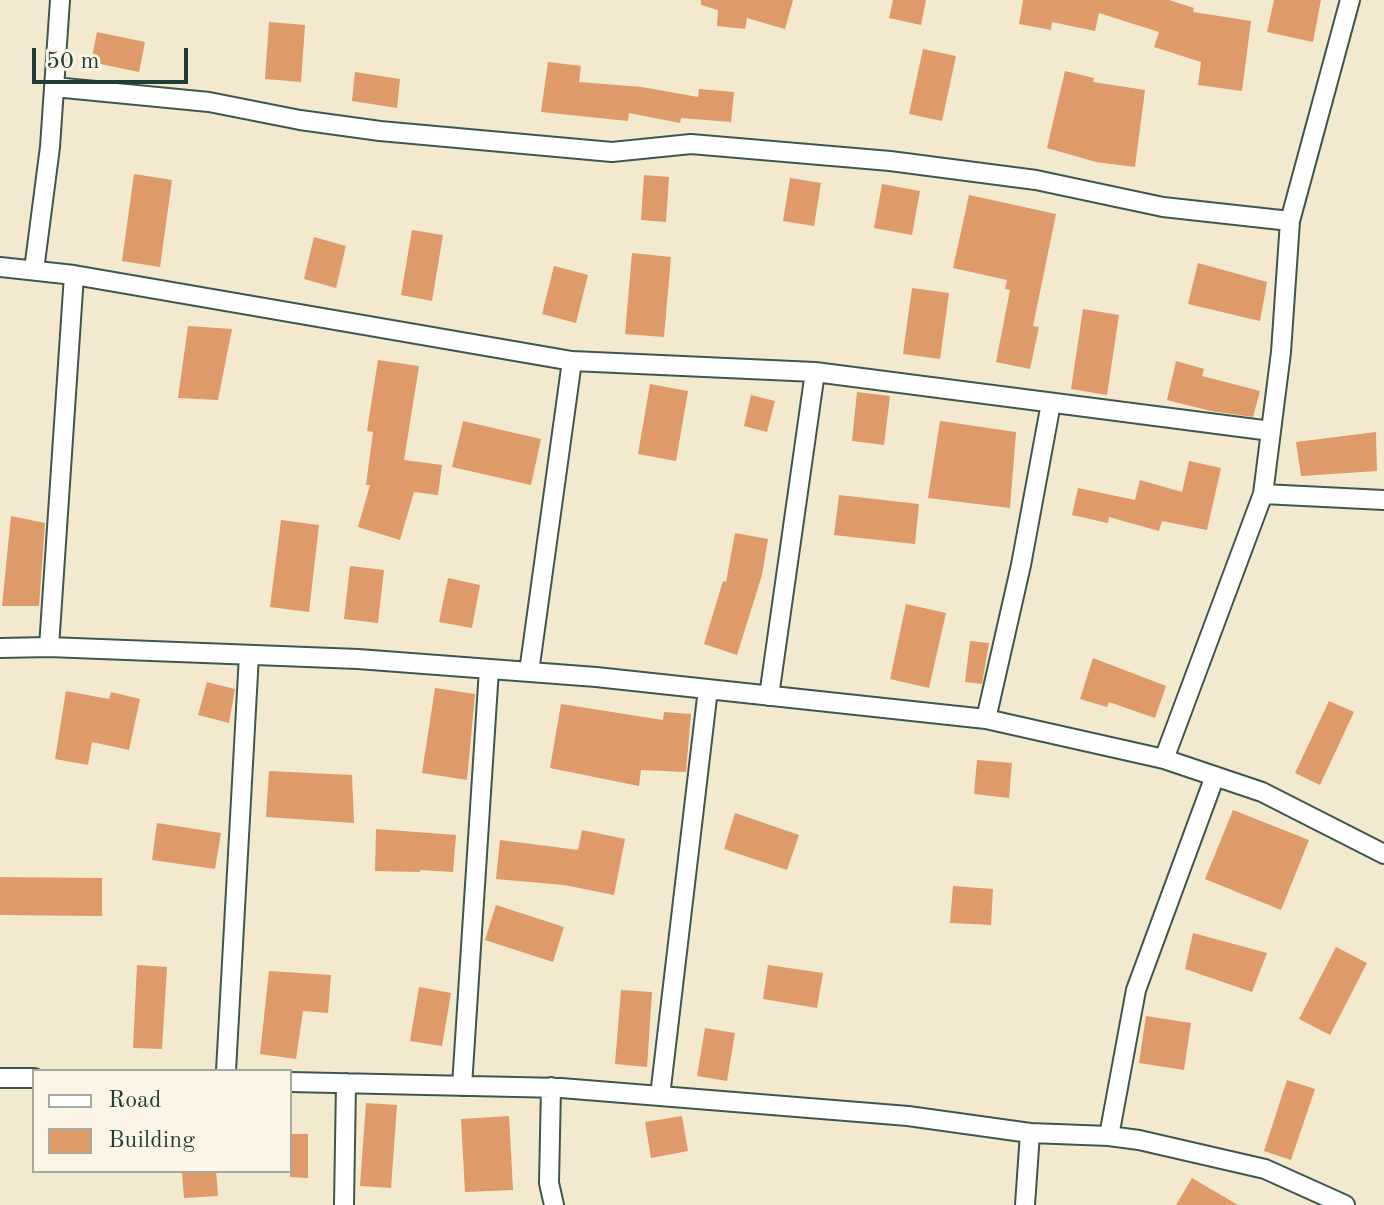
<!DOCTYPE html>
<style>
body{margin:0}
#map{position:relative;width:1384px;height:1205px;overflow:hidden;background:#f3e9cf;font-family:"Old Standard TT",serif}
canvas{display:block}
.legend{position:absolute;left:32px;top:1069px;width:260px;height:104px;box-sizing:border-box;background:#fcf5e5;border:2px solid #a4ab9e;margin:0;padding:10px 14px;list-style:none;font-size:24px;color:#1f3d34}
.legend li{display:flex;align-items:center;gap:16px;height:40px}
.legend b{width:40px;border:2px solid #a4ab9e}
.scale{position:absolute;left:32px;top:48px;width:156px;height:36px;box-sizing:border-box;border:4px solid #1f3d34;border-top:0;padding-left:10px;font-size:24px;line-height:28px;white-space:nowrap;color:#1f3d34;-webkit-text-stroke:6px #fcf5e5;paint-order:stroke}
</style>
<div id="map">
<canvas width="1384" height="1205"></canvas>
<ul class="legend">
<li><b style="height:10px;background:#fff"></b>Road</li>
<li><b style="height:22px;background:#de9a69"></b>Building</li>
</ul>
<div class="scale">50 m</div>
</div>
<script>
const c = document.querySelector('canvas').getContext('2d');
c.lineJoin = 'round';
function fillPath(path, color) {
  c.fillStyle = color;
  c.fill(path, 'evenodd');
}
function toPath(rows) {
  const path = new Path2D();
  for (const r of rows) {
    path.moveTo(r[0], r[1]);
    for (let i = 2; i < r.length; i += 2) path.lineTo(r[i], r[i + 1]);
  }
  return path;
}
function trace(path, color, width, dash) {
  c.strokeStyle = color;
  c.lineWidth = width;
  c.lineCap = dash ? 'butt' : 'round';
  c.setLineDash(dash || []);
  c.stroke(path);
}
const building = toPath([
 [701,0,793,0,785,29,747,18,745,29,717,26,718,10,701,5],
 [893,0,926,0,921,25,889,18],
 [1023,0,1169,0,1194,8,1193,12,1251,21,1242,91,1198,85,1201,62,1154,47,1159,32,1099,13,1095,31,1052,22,1051,30,1019,24],
 [1274,0,1321,0,1313,42,1267,32],
 [269,22,305,25,301,82,265,79],
 [97,32,145,42,139,72,91,62],
 [923,49,956,56,942,121,909,114],
 [548,62,581,66,579,82,642,87,698,97,699,89,734,92,731,122,681,118,680,123,629,113,628,121,541,112],
 [1065,71,1094,78,1093,82,1145,90,1135,167,1096,162,1047,148],
 [355,72,400,79,397,108,352,101],
 [134,174,172,180,160,267,122,261],
 [644,175,669,177,666,222,641,220],
 [790,178,821,183,814,226,783,221],
 [882,184,920,191,912,235,874,228],
 [969,195,1056,214,1033,326,1039,327,1030,369,996,362,1010,290,1005,289,1007,280,953,268],
 [412,230,443,235,432,301,401,295],
 [314,237,346,246,336,288,304,279],
 [632,253,671,257,664,337,625,334],
 [1198,263,1267,282,1260,321,1188,304],
 [554,266,588,275,576,323,542,314],
 [912,288,949,293,940,359,903,354],
 [1083,309,1119,315,1107,395,1071,389],
 [188,326,232,329,218,400,178,398],
 [378,360,419,366,404,460,442,465,438,495,414,492,400,540,358,527,370,485,366,485,373,432,367,431],
 [1176,361,1204,369,1202,376,1260,391,1253,417,1211,411,1167,400],
 [650,384,688,391,676,461,638,454],
 [857,392,890,396,884,445,852,441],
 [751,395,775,401,767,432,744,426],
 [463,421,541,439,531,485,452,467],
 [940,421,1016,432,1010,508,928,498],
 [1376,432,1377,471,1301,476,1296,442],
 [1189,461,1221,468,1207,530,1162,521,1159,531,1109,517,1108,523,1072,515,1078,488,1135,500,1140,480,1182,492],
 [839,495,919,504,915,544,834,535],
 [11,516,45,523,39,606,2,606],
 [281,520,319,525,309,612,270,607],
 [735,533,768,539,762,575,737,655,704,644,723,581,726,582],
 [350,566,384,570,378,623,344,619],
 [448,578,480,585,472,628,439,622],
 [906,604,946,613,929,688,890,679],
 [970,641,989,643,982,684,965,682],
 [1093,658,1166,686,1155,718,1109,702,1107,707,1080,699],
 [207,682,235,689,229,723,198,715],
 [435,688,475,694,467,780,422,773],
 [66,691,109,699,111,692,140,699,129,750,92,742,88,765,55,759],
 [1329,701,1354,712,1320,785,1295,773],
 [561,704,663,720,664,712,691,714,686,772,641,770,639,786,550,768],
 [977,760,1012,763,1009,798,974,794],
 [269,771,352,775,354,823,266,817],
 [1233,810,1309,840,1281,910,1205,879],
 [735,813,799,835,787,870,724,849],
 [157,823,221,833,215,869,152,860],
 [376,829,456,835,453,872,420,870,420,872,375,871],
 [582,830,625,839,614,895,564,885,496,879,500,840,578,850],
 [0,877,102,878,102,916,0,915],
 [953,886,993,889,991,925,950,923],
 [496,905,564,927,553,962,485,940],
 [1193,933,1267,953,1252,992,1185,969],
 [1336,947,1367,963,1330,1035,1299,1019],
 [137,965,167,967,162,1049,133,1048],
 [768,965,823,973,817,1008,763,999],
 [269,971,331,975,328,1013,303,1011,296,1059,260,1054],
 [419,987,451,993,442,1046,410,1041],
 [621,990,652,992,647,1067,615,1064],
 [1146,1016,1191,1023,1184,1070,1139,1063],
 [705,1028,735,1033,727,1081,697,1076],
 [1287,1080,1315,1089,1291,1160,1264,1151],
 [366,1103,397,1105,391,1188,360,1186],
 [509,1116,513,1190,465,1192,461,1119],
 [682,1116,688,1151,651,1158,645,1122],
 [290,1134,308,1134,308,1178,290,1177],
 [182,1171,216,1171,218,1196,184,1198],
 [1192,1178,1238,1205,1176,1205]
]);
const street = toPath([
 [54,87,209,102,300,120,380,131,612,152,691,144,890,161,1036,180,1163,207,1290,221],
 [0,267,74,275,572,361,815,372,1271,431],
 [34,270,50,147,60,0],
 [1263,494,1384,500],
 [49,647,74,275],
 [0,648,49,647,358,659,596,677,986,719,1164,759,1262,792,1384,854],
 [529,672,572,361],
 [769,696,815,372],
 [986,719,1021,565,1051,403],
 [1164,759,1263,494,1281,352,1290,221,1350,0],
 [226,1071,249,655],
 [0,1078,34,1078],
 [290,1082,561,1088,908,1116,1030,1133,1109,1136,1139,1140,1265,1169,1345,1205],
 [462,1086,489,669],
 [551,1087,549,1183,554,1205],
 [660,1096,708,689],
 [1109,1136,1136,990,1215,776],
 [344,1205,346,1083],
 [1025,1205,1030,1133]
]);
fillPath(building, '#de9a69');
trace(street, '#3f574b', 22);
trace(street, '#fff', 18);
</script>
